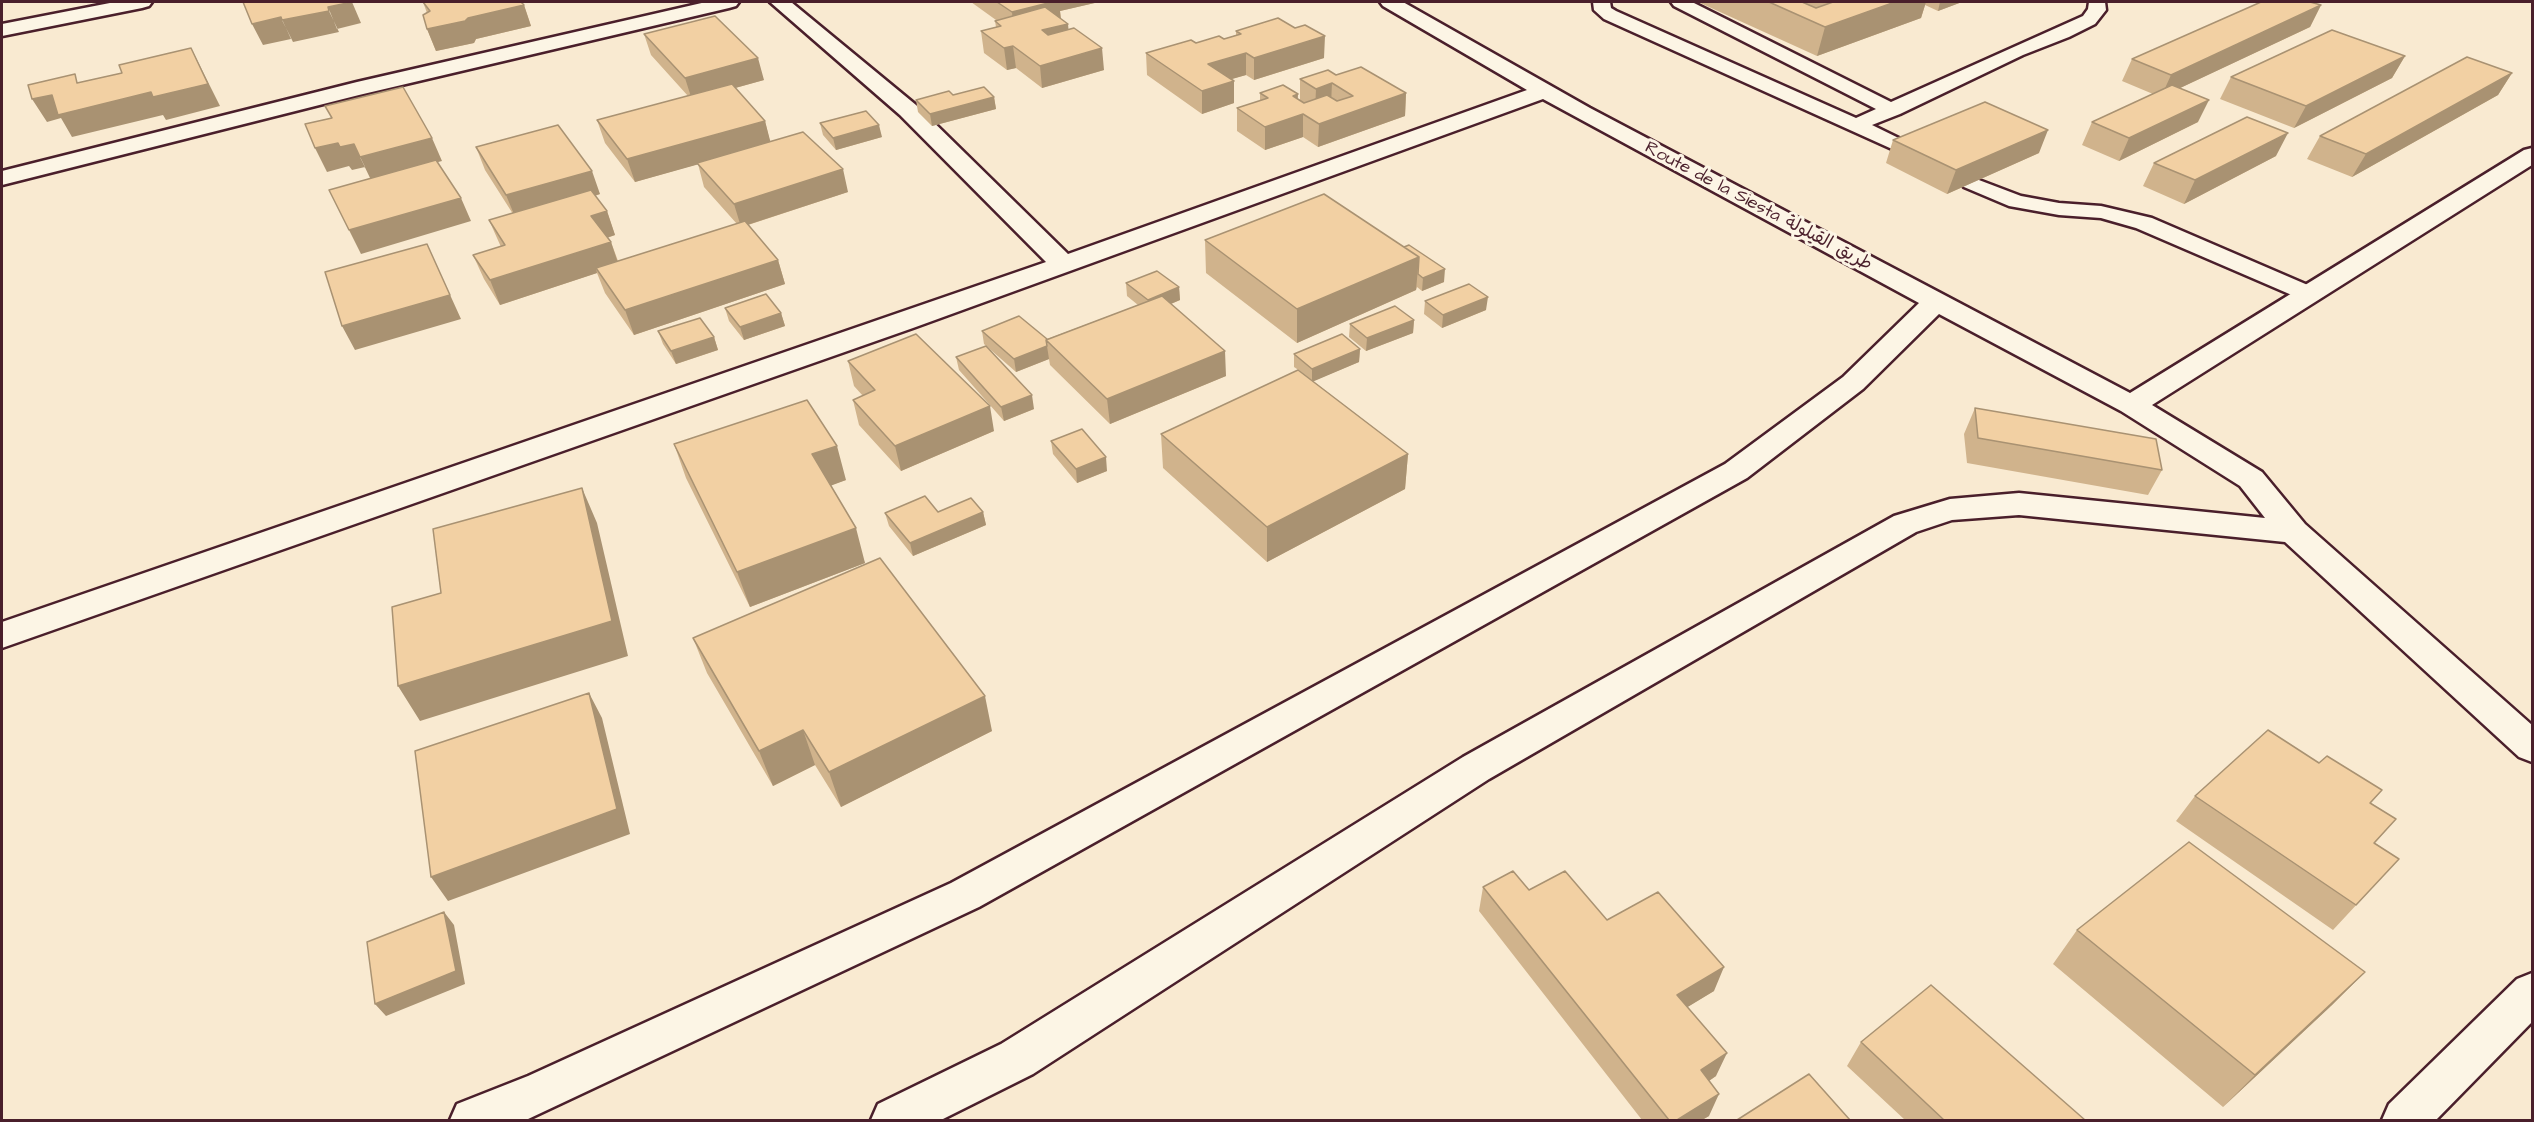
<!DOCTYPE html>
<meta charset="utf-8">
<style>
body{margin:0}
#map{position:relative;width:2534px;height:1122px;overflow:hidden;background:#f9ead1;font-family:"Architects Daughter",sans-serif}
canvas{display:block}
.frame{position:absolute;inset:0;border:3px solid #4a1f2b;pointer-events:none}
</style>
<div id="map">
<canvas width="2534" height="1122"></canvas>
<div class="frame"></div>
</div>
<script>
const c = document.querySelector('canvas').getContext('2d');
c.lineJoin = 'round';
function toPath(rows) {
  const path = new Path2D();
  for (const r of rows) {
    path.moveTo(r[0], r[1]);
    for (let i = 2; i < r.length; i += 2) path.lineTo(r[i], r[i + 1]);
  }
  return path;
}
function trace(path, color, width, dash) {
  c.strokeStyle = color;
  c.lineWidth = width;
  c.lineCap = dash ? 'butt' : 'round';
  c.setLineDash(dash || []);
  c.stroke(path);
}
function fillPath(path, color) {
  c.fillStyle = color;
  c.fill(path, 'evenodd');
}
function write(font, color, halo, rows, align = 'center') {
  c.font = font + ' "Architects Daughter","Playpen Sans Arabic",sans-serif';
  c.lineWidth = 6;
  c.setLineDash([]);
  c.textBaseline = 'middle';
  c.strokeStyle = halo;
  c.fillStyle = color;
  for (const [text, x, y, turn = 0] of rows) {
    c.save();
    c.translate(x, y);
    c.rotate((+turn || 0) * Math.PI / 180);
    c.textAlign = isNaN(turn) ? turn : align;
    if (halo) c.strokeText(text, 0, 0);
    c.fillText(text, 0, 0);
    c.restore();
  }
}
const service = toPath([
 [1593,2,1610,2,1611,8,1616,11,1856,118,1876,109,1674,6,1671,2,1692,2,1891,102,2083,16,2088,9,2089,2,2105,2,2106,10,2095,24,2069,37,2023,55,1900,114,1872,125,1919,148,1922,152,1919,156,1912,158,1604,19,1594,10,1593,2],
 [1971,177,2021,196,2059,203,2101,206,2152,218,2317,289,2321,294,2317,299,2309,301,2301,299,2136,228,2101,218,2059,215,2009,206,1964,187,1961,183,1964,179,1971,177]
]);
const minor = toPath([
 [115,2,152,2,149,6,142,8,2,36,2,24,115,2],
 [706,2,739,2,736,6,729,8,359,95,2,185,2,171,357,82,706,2],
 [770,2,791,2,916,105,1068,254,1527,90,1383,6,1380,2,1403,2,1590,108,2130,393,2524,150,2532,148,2532,165,2152,405,2262,472,2305,524,2532,725,2532,762,2519,757,2285,542,2019,515,1952,520,1916,532,1489,779,1033,1074,941,1120,871,1120,878,1104,1001,1044,1463,757,1894,516,1950,499,2019,493,2265,518,2240,486,2121,411,1939,314,1863,389,1747,478,979,907,526,1120,450,1120,457,1104,528,1076,951,883,1725,464,1843,377,1919,303,1543,99,913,328,2,648,2,622,1046,262,900,115,770,2],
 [2532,973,2532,1022,2436,1120,2382,1120,2389,1104,2517,979,2532,973]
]);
const wall = toPath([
 [423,2,524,5,531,26,476,39,474,43,436,51,427,29,427,13],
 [971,2,1099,2,1060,11,1061,19,1068,30,1104,70,1042,88,1016,68,1007,70,984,53,981,31,996,27,995,21,996,20],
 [1698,2,1962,2,1938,11,1925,5,1921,18,1817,56],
 [2321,5,2310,27,2180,88,2198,122,2119,161,2082,145,2092,122,2153,94,2122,81,2132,59],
 [1236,31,1324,58,1254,80,1246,75,1231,79,1234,81,1234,103,1202,114,1147,75,1146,53,1196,43,1224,39,1236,35],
 [644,34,764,80,735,88,765,121,770,142,848,192,748,225,778,260,785,284,634,335,605,293,597,273,500,305,484,279,473,255,501,247,489,220,513,214,485,170,476,147,600,194,595,196,607,211,615,235,607,238,611,242,618,261,737,224,704,187,698,164,635,182,605,143,597,120,688,96,651,55],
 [2405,56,2392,78,2294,128,2220,99,2231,77],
 [2512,73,2498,95,2352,177,2307,159,2320,136],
 [1336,75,1406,93,1405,116,1318,147,1303,137,1265,150,1237,131,1237,108,1260,101,1260,93,1298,99,1300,100,1300,79],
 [953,95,994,97,996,109,932,126,918,112,916,100],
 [820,123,882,137,836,150,823,135],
 [1893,140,2039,153,1947,194,1886,163],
 [2276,156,2184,204,2143,186,2154,163],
 [1324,194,1444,282,1422,291,1417,287,1416,290,1297,343,1206,273,1205,240],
 [1126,283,1179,287,1180,300,1171,304,1226,376,1110,424,1050,365,1049,359,1016,372,984,344,982,331,1047,339,1138,305,1127,296],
 [1425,301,1486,310,1442,328,1424,314],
 [725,308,781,313,785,326,744,340,729,321],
 [1414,320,1413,333,1366,351,1349,337,1350,324],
 [658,331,714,337,718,350,676,364,663,344],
 [1360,349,1359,362,1313,381,1408,454,1405,489,1267,562,1163,468,1161,434,1300,371,1294,367,1294,354],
 [956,357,1034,409,1004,421,959,370],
 [848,361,994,431,901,471,859,425,853,400,863,396,854,386],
 [1975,408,2162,470,2148,495,1967,463,1964,434],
 [1051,441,1107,471,1077,483,1053,454],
 [674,444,846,480,831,485,865,563,750,607,686,478],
 [938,512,983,512,986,525,913,556,889,526,885,513],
 [693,638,992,731,841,807,815,765,773,786,707,673],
 [2319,763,2382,790,2371,803,2396,819,2375,843,2399,859,2333,930,2176,821,2195,796],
 [1483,887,1529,890,1607,920,1714,991,1687,1007,1716,1076,1709,1081,1709,1116,1702,1120,1642,1120,1479,911],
 [2077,930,2365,972,2332,1005,2223,1107,2053,964],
 [1861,1042,2085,1120,1905,1120,1847,1066]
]);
const shadedWall = toPath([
 [352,2,361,23,337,29,328,7],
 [1050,2,1099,2,1060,11,1061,21,1014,34,1012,12],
 [1895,2,1926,2,1921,18,1817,56,1825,27],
 [1940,2,1962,2,1938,11],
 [524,5,531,26,476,39,474,43,436,51,427,29,468,18],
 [2321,5,2310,27,2161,97,2171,75],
 [329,11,339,32,293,42,282,20],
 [281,17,291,39,263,45,252,24],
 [1068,24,1070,45,1044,52,1042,30],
 [1325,36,1324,58,1254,80,1254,58],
 [1013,46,1016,68,1007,70,1004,48],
 [191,48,220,106,166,120,163,115,72,137,61,118,47,122,32,99,52,95,63,113],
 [1102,48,1104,70,1042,88,1040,66],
 [1246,53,1246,75,1208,86,1208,64],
 [2405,56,2392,78,2294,128,2306,106],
 [758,58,764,80,692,100,685,78],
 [2512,73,2498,95,2352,177,2366,154],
 [1234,81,1234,103,1202,114,1202,91],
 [1332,83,1331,105,1315,111,1316,89],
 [1406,93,1405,116,1318,147,1319,124],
 [1298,94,1297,116,1303,114,1303,137,1265,150,1265,127,1293,96],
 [994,97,996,109,932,126,930,114],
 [2209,100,2198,122,2119,161,2129,138],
 [765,121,771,144,635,182,627,159],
 [879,125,882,137,836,150,833,138],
 [2048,130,2039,153,1947,194,1956,170],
 [2288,133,2276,156,2184,204,2195,180],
 [432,138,442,161,371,180,360,157],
 [338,143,354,144,365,167,352,170,349,166,327,172,315,148],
 [843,169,848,192,741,227,734,204],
 [592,171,600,194,516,219,506,195],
 [461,198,471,221,361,254,349,230],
 [607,211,615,235,600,240,591,216],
 [611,242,619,266,596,268,597,273,500,305,490,280],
 [427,244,461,319,355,350,342,326],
 [1419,257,1416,290,1297,343,1297,309],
 [778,260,785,284,634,335,625,310],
 [1445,269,1444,282,1422,291,1423,278],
 [1179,287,1180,300,1149,313,1148,300],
 [1488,297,1486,310,1442,328,1443,315],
 [781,313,785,326,744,340,740,327],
 [1414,320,1413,333,1366,351,1367,338],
 [714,337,718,350,676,364,671,351],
 [1047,346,1049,359,1016,372,1014,359],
 [1360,349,1359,362,1312,382,1312,369],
 [1225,351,1226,376,1110,424,1107,399],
 [1032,395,1034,409,1004,421,1001,407],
 [990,406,994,431,901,471,895,446],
 [837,446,846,480,822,489,812,454],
 [1408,454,1405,489,1267,562,1267,527],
 [1106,457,1107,471,1077,483,1076,469],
 [582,488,597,523,628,656,420,721,398,686],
 [983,512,986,525,913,556,910,543],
 [856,528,865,563,750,607,737,572],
 [589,693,602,718,630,834,448,901,431,877],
 [985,696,992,731,841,807,829,772],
 [803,730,815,765,773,786,759,751],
 [444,912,454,925,465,984,386,1016,375,1004],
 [1724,967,1714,991,1668,1019,1677,995],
 [2365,972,2332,1005,2223,1107,2255,1075],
 [1727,1053,1716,1076,1691,1093,1701,1070],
 [1719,1094,1709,1116,1702,1120,1677,1120]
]);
const building = toPath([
 [243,2,352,2,328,7,329,11,282,20,281,17,252,24,243,2],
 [423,2,521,2,524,5,468,18,465,21,427,29,423,15,430,11,423,2],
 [997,2,1052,2,1012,12,997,2],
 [1769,2,1802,2,1816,8,1833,2,1895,2,1825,27,1769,2],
 [2261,2,2310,2,2321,5,2171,75,2132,59,2261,2],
 [1045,7,1068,24,1042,30,1048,35,1074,28,1102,48,1040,66,1013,46,1004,48,981,31,1001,26,995,21,1045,7],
 [715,16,758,58,685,78,644,34,715,16],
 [1278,18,1295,28,1305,25,1325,36,1254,58,1246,53,1208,64,1234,81,1202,91,1146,53,1191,40,1196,43,1219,36,1224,39,1241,34,1236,31,1278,18],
 [2332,30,2405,56,2306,106,2231,77,2332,30],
 [191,48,208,84,153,97,151,92,58,115,52,95,32,99,28,85,75,74,77,83,122,73,119,65,191,48],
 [2467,57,2512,73,2366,154,2320,136,2467,57],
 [1361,67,1406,93,1319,124,1303,114,1265,127,1237,108,1268,98,1260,93,1283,85,1298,94,1293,96,1304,103,1327,95,1337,101,1353,96,1332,83,1316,89,1300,79,1328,70,1336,75,1361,67],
 [732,84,765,121,627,159,597,120,732,84],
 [2172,85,2209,100,2129,138,2092,122,2172,85],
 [403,87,432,138,360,157,354,144,340,147,338,143,315,148,305,124,332,118,325,106,403,87],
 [984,87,994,97,930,114,916,100,949,91,953,95,984,87],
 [1985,102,2048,130,1956,170,1893,140,1985,102],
 [866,111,879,125,833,138,820,123,866,111],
 [2247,117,2288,133,2195,180,2154,163,2247,117],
 [558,125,592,171,506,195,476,147,558,125],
 [803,132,843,169,734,204,697,163,803,132],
 [436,160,461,198,349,230,329,190,436,160],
 [591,190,607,211,591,216,611,242,490,280,473,255,505,245,489,220,591,190],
 [1324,194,1419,257,1297,309,1205,240,1324,194],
 [745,221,778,260,625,310,596,268,745,221],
 [427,244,450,295,342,326,325,272,427,244],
 [1409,245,1445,269,1423,278,1418,274,1419,257,1404,247,1409,245],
 [1157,271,1179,287,1148,300,1126,283,1157,271],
 [1469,284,1488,297,1443,315,1425,301,1469,284],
 [766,294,781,313,740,327,725,308,766,294],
 [1162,296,1225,351,1107,399,1046,340,1162,296],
 [1395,306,1414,320,1367,338,1350,324,1395,306],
 [1019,316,1047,339,1046,340,1047,346,1014,359,982,331,1019,316],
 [700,318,714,337,671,351,658,331,700,318],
 [916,334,990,406,895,446,853,400,875,390,848,361,916,334],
 [1342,334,1360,349,1312,369,1294,354,1342,334],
 [986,346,1032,395,1001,407,956,357,986,346],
 [1298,370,1408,454,1267,527,1161,434,1298,370],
 [807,400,837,446,812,454,856,528,737,572,674,444,807,400],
 [1975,408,2156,439,2162,470,1978,438,1975,408],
 [1082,429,1106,457,1076,469,1051,441,1082,429],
 [582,488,612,621,398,686,392,607,441,593,433,529,582,488],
 [925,496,938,512,971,498,983,512,910,543,885,513,925,496],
 [880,558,985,696,829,772,803,730,759,751,693,638,880,558],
 [589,693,617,809,431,877,415,751,589,693],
 [2268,730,2319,763,2327,756,2382,790,2370,803,2396,819,2374,843,2399,859,2356,905,2195,796,2268,730],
 [2189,842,2365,972,2255,1075,2077,930,2189,842],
 [1513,871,1529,890,1565,871,1607,920,1658,892,1724,967,1677,995,1727,1053,1701,1070,1719,1094,1677,1120,1669,1120,1483,887,1513,871],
 [444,912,456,971,375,1004,367,942,444,912],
 [1931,985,2085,1120,1944,1120,1861,1042,1931,985],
 [1809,1074,1850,1120,1737,1120,1809,1074]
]);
const farStreetnames = [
 ["Route de la Siesta طريق القيلولة",1758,207,28]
];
trace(service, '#4a1f2b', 5);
trace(minor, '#4a1f2b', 5);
fillPath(service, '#fcf5e5');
fillPath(minor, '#fcf5e5');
fillPath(wall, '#d0b38c');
fillPath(shadedWall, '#a99272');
fillPath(building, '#f2d0a3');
trace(building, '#a99272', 1.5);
write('18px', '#4a1f2b', '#fcf5e5', farStreetnames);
</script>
